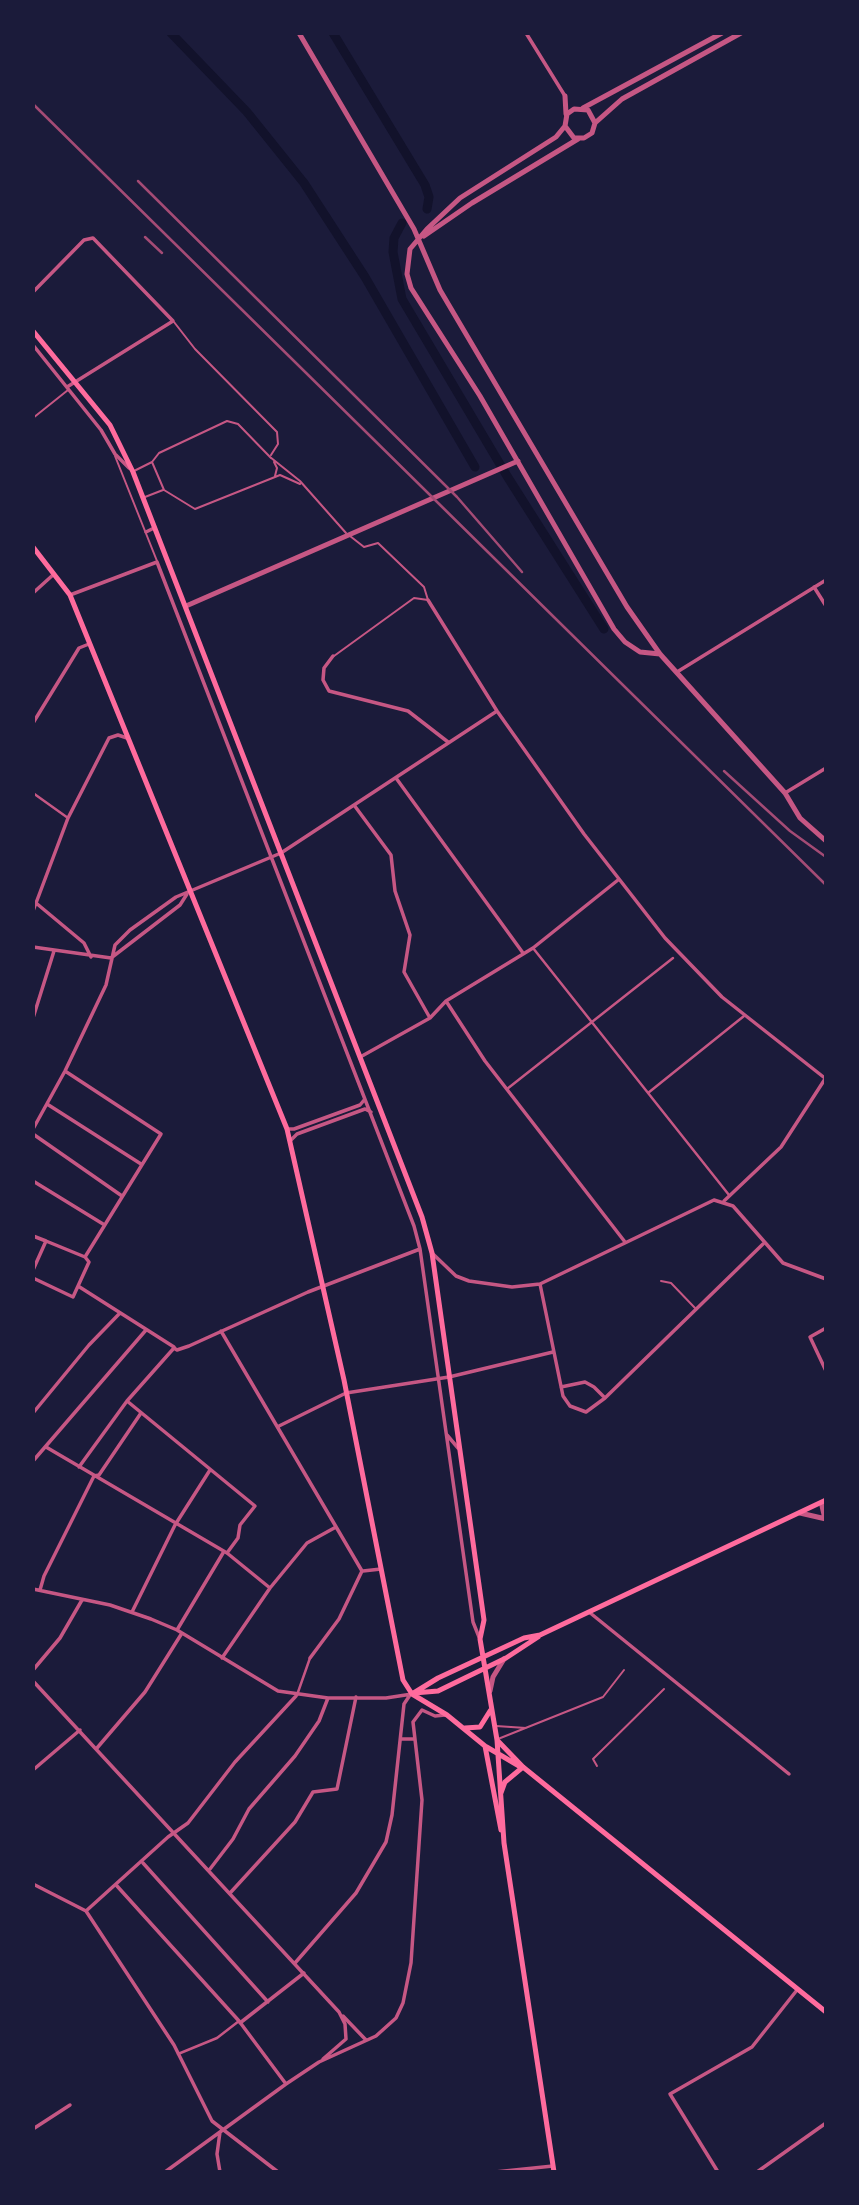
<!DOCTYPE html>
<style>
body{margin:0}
#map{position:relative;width:859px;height:2205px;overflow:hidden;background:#1b1b3a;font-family:Raleway,sans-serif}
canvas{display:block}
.frame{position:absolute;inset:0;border:35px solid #1b1b3a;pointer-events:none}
</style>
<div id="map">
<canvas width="859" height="2205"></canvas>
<div class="frame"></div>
</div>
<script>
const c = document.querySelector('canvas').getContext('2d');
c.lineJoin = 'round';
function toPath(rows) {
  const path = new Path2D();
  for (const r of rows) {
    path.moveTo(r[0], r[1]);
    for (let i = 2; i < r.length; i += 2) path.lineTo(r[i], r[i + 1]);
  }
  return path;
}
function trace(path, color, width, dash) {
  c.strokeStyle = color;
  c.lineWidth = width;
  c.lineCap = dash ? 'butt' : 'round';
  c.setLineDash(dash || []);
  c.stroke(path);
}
const canal = toPath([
 [171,33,247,112,304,183,365,277,475,467],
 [333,33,425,185,429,197,427,209],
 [402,223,394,238,393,252,402,299,507,476,604,629]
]);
const service = toPath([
 [174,322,195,349,277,432,278,444,271,455],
 [33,418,68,390],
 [115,456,157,561],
 [270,457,300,481,346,533],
 [152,462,164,490,195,509,280,475,300,484],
 [274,462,277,468,275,476],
 [134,471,152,462,159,453,227,421,238,424,271,458],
 [145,497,163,490],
 [334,656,414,598,428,600,424,587,378,543,364,547,350,536],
 [661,1281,671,1283,695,1308],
 [496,1726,526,1728],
 [498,1739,603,1697,624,1670],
 [597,1766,593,1759,664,1689]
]);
const pedestrian = toPath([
 [33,793,68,818],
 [533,948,729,1195],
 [507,1089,673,958],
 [648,1093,744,1016],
 [297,1695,310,1658],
 [178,2054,217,2038,239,2021]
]);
const minor = toPath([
 [526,33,565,96],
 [33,292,84,240,93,238,173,321,67,387],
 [33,345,101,430,115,454,129,468],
 [146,532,154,528],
 [157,562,414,1226,420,1249,473,1622,479,1637],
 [814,587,826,606],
 [33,593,54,574],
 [70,595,157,562],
 [428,600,497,711,584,834,665,938,722,997,826,1079],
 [333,656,324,668,323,680,329,691,408,711,448,742],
 [677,672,826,580],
 [33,723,79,648,89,644],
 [396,778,523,953],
 [785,793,826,768],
 [354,805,391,855,395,891,410,935,404,972,430,1018],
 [36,903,84,943,91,957],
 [33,911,68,818,109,738,118,735,127,738],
 [33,947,111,958,180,905,187,894],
 [446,1001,485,1061,625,1242],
 [33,1018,54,951],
 [362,1056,430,1018,446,1001,533,948,618,880],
 [65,1071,161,1134,85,1257],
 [47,1104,141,1164],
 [33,1129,65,1071,106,985,115,945,130,930,176,897,281,853,497,711],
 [287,1129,294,1129,360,1105,365,1099],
 [33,1134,122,1196],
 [291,1140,297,1134,365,1109,371,1112],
 [33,1181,103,1224],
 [724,1201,781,1147,825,1079],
 [33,1236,46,1241],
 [433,1254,456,1276,469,1281,512,1287,540,1284,714,1200,733,1206,783,1263,826,1279],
 [33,1270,46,1241,85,1257,89,1262,73,1297,33,1278],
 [540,1284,563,1396,570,1406,586,1412,605,1398,763,1244],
 [78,1286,174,1347],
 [826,1328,810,1337,826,1371],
 [221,1331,362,1571],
 [174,1348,177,1350,189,1346,308,1292,420,1249],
 [561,1387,585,1382,594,1387,605,1398],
 [127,1401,255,1506,240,1525,238,1538,227,1553],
 [33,1413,89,1345,120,1313],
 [279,1426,346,1393,449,1377,553,1352],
 [447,1435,458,1448],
 [46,1447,227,1553,270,1588],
 [33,1461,146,1330],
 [79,1467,127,1401,174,1348],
 [363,1571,381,1569],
 [33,1589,110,1605,151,1619,177,1630,278,1691,328,1698,386,1698,412,1694],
 [40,1590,44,1576,94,1476,99,1475,141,1413],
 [132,1612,175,1525,210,1470],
 [589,1612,789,1774],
 [177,1630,223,1553],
 [222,1658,270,1588,307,1543,336,1527],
 [310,1658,339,1619,362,1571],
 [33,1670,60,1638,82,1600],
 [33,1681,339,2012,345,2024,346,2039,323,2059],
 [402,1739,415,1739],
 [97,1748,145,1692,182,1633],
 [33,1770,80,1730],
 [143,1863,268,2002],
 [210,1869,233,1839,249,1809,295,1756,319,1721,328,1698],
 [33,1884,86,1911],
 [117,1886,239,2021,286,2084],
 [231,1892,295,1822,313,1792,337,1789,356,1697],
 [86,1911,174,2045,212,2121,278,2172],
 [86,1911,168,1837,188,1823,235,1762,296,1696],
 [295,1963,356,1893,386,1842,392,1815,404,1704,410,1695],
 [343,2016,366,2040],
 [240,2023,304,1973],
 [33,2129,70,2105],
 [165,2172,286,2084,319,2062,376,2036,396,2018,403,2003,411,1963,422,1800,413,1722,422,1710,435,1716,445,1715],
 [220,2172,217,2154,220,2132],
 [495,2172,553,2166],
 [718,2172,670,2094,752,2047,797,1990],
 [757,2172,826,2123]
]);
const tertiary = toPath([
 [299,33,414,229,440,290,627,607,660,654,785,793,800,818,826,841],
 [565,96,566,114],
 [583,108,722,33],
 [595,123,622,99,741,33],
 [565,126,574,138,584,138,592,133,595,123,588,110,574,109,567,114,565,126,556,137,460,198,427,229,410,249,407,274,411,288,480,396,614,629,625,642,640,652,660,654],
 [424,236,472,203,578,139],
 [186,606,518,461],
 [800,1513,826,1519],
 [825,1519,822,1506,826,1500],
 [490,1691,493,1677,504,1659]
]);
const secondary = toPath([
 [33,331,110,425,133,472,422,1217,432,1253,484,1620,480,1639,497,1740,504,1843,554,2172],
 [33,547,70,595,287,1129,344,1380,403,1680,412,1694],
 [414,1693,438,1691,506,1658,538,1637],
 [412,1694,438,1678,524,1638,540,1635,826,1500],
 [412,1694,447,1715,485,1746,519,1766],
 [465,1728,480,1727,490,1711],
 [497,1740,523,1767,826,2012],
 [485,1746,501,1830],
 [501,1793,505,1782,523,1767]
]);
const rail = toPath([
 [33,104,826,885],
 [138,181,457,497,522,572],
 [145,237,162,253],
 [724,771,790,831,826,857]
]);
trace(canal, '#12122b', 9);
trace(service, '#c65784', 2);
trace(pedestrian, '#c65784', 2.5);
trace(minor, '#c65784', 3.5);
trace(tertiary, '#c65784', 5);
trace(secondary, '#ff6b9d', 5);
trace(rail, '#a44b75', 2.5);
</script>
